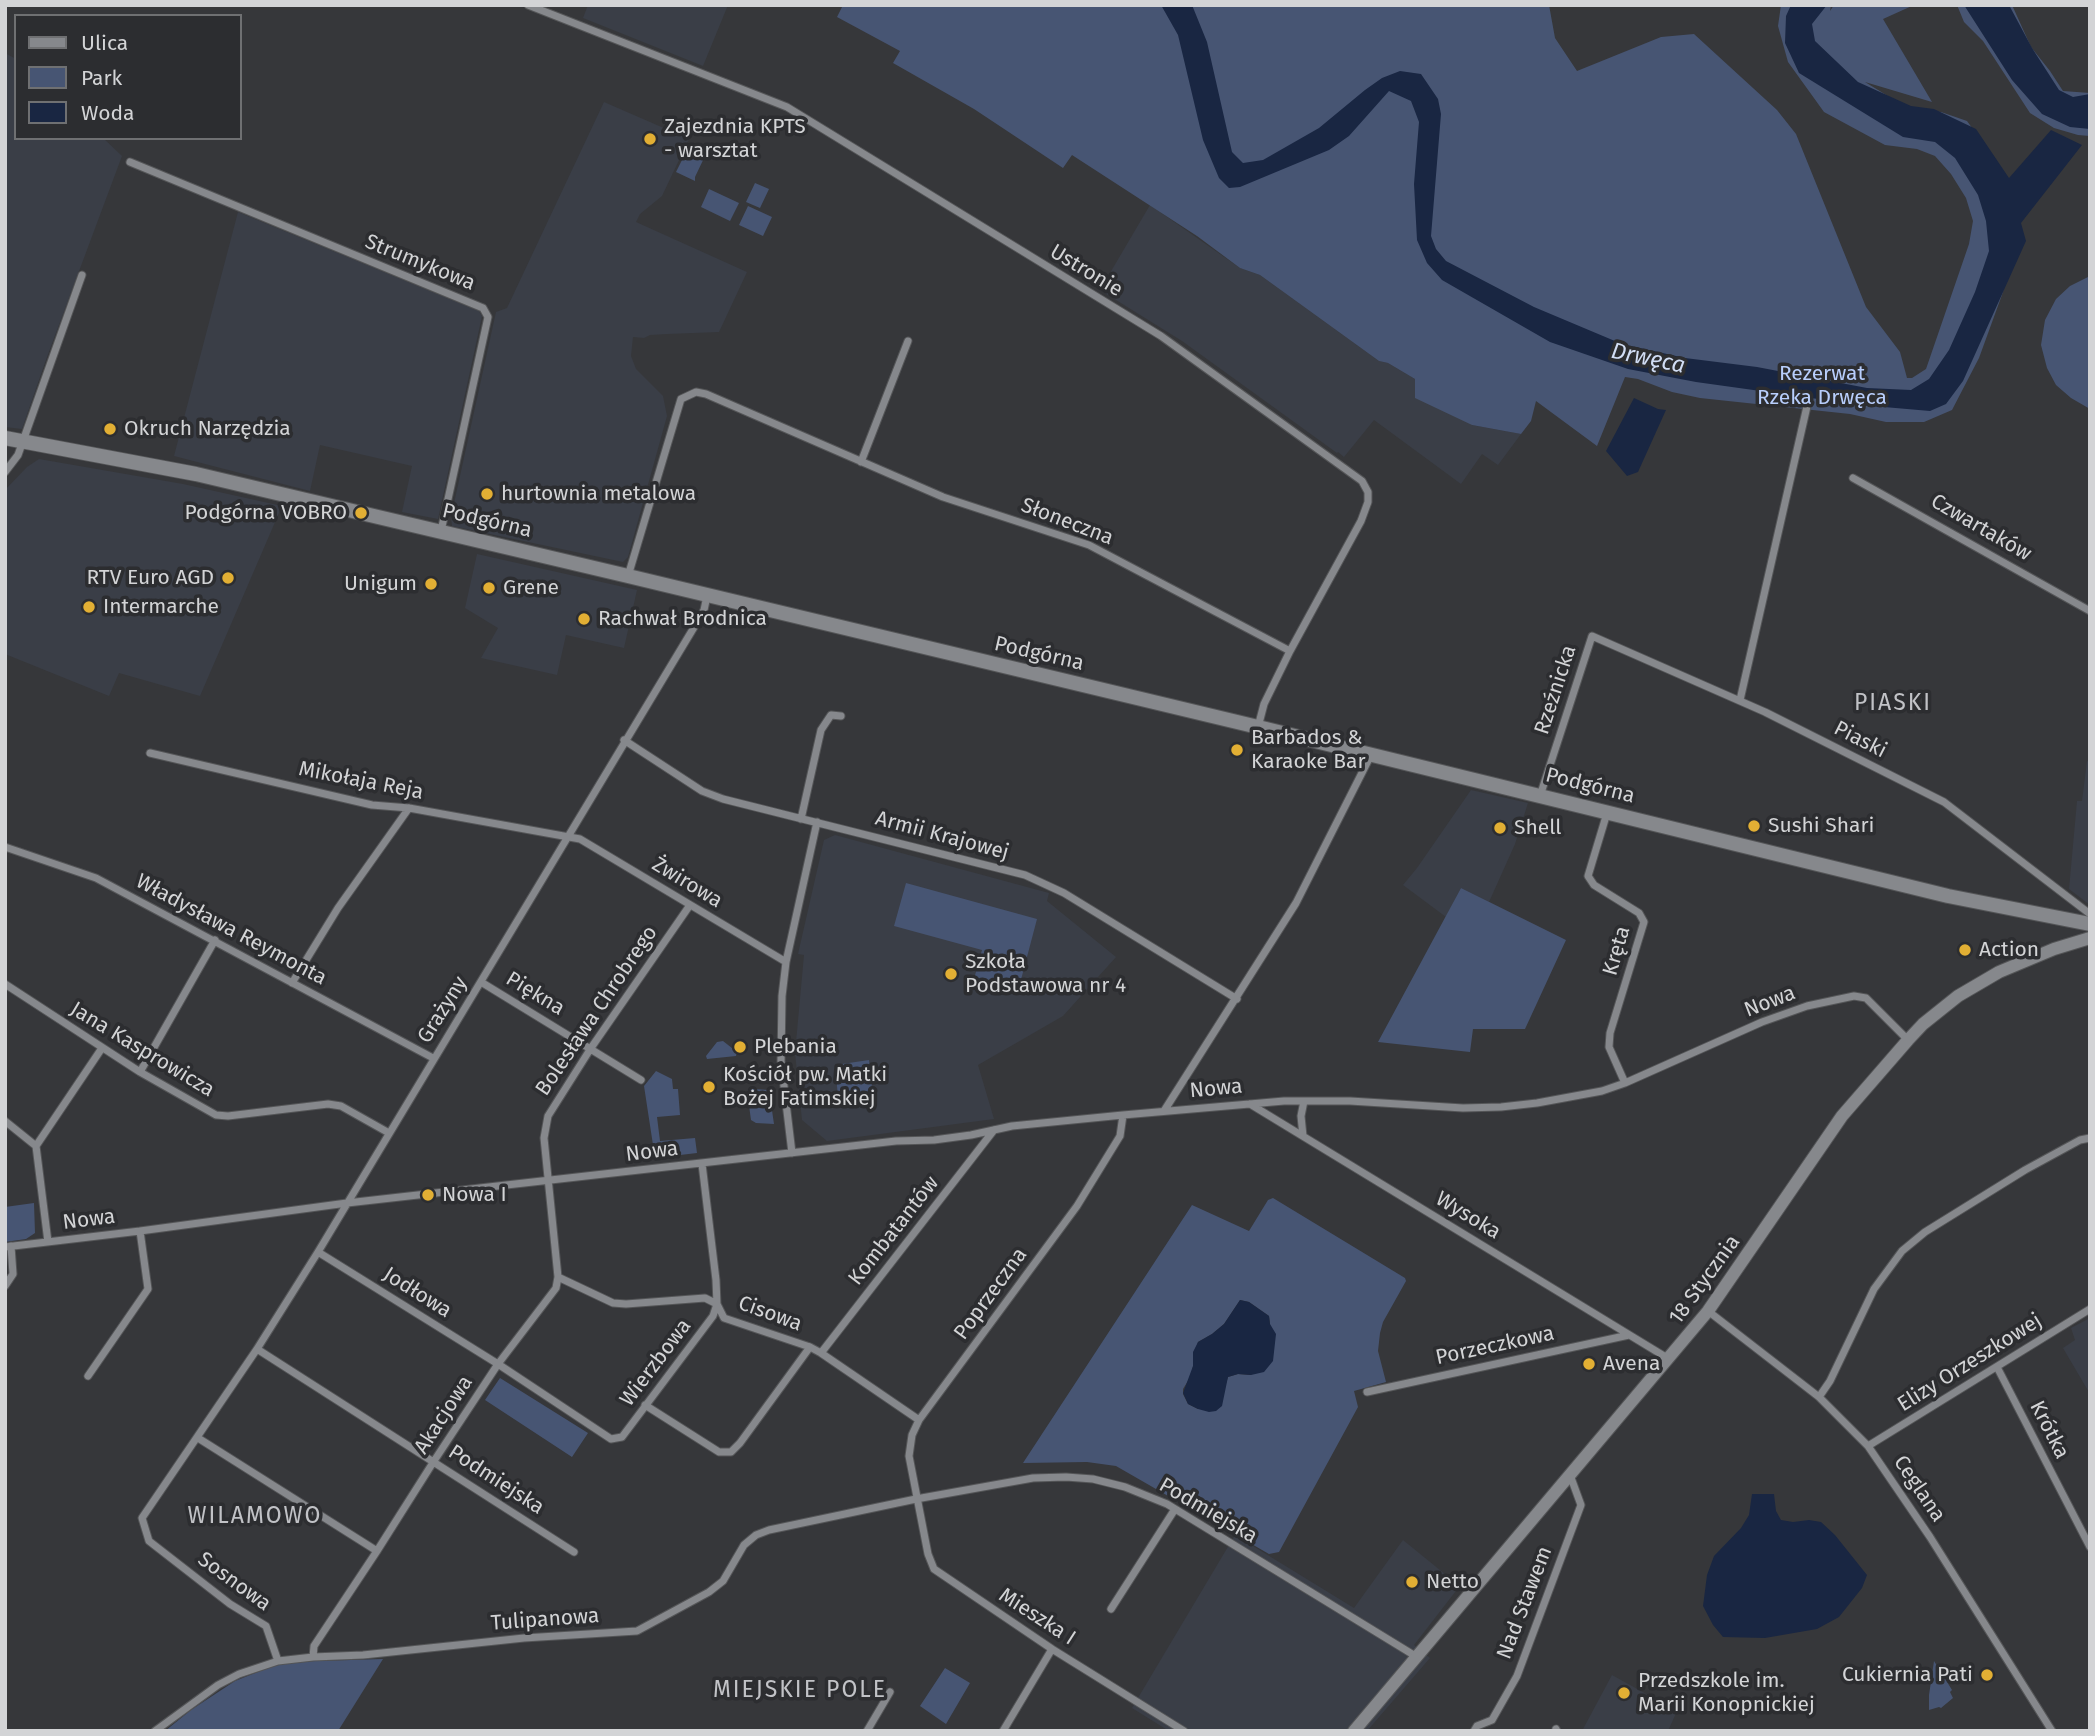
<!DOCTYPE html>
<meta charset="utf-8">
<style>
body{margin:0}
#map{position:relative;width:2095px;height:1736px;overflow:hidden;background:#36373a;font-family:"Fira Sans",sans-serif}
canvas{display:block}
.frame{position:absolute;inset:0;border:7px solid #d3d4d6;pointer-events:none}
.legend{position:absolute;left:14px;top:14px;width:228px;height:126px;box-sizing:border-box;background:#2c2d30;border:2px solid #6f7072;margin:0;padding:9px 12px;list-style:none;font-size:21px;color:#d3d4d6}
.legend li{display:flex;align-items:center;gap:14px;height:35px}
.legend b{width:35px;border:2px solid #6f7072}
</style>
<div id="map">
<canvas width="2095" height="1736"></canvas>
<div class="frame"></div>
<ul class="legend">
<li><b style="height:9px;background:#86888c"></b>Ulica</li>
<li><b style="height:19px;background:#475573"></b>Park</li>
<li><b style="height:19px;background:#192642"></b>Woda</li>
</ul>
</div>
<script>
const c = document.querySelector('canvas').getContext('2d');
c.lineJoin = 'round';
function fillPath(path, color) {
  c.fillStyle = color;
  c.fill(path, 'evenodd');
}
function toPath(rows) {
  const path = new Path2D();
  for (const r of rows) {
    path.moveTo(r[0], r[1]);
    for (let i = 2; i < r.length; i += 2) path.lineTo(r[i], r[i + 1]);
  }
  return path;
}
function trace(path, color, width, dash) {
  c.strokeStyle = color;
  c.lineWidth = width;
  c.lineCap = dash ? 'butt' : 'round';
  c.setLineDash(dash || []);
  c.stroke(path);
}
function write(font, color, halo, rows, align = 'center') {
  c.font = font + ' "Fira Sans",sans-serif';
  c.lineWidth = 7;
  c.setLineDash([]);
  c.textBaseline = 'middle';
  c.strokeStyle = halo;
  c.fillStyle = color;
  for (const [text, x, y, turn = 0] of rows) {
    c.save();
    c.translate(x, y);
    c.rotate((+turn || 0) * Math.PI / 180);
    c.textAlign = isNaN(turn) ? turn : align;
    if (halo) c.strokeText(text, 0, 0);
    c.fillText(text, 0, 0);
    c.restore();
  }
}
const built = toPath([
 [588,5,728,5,703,66,583,18],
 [5,53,16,59,16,138,103,138,122,156,47,357,22,429,5,427],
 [604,102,689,139,662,196,640,214,636,222,747,272,719,332,667,334,650,335,644,338,633,337,631,356,636,369,663,396,667,416,628,557,623,562,452,526,451,517,496,312,507,308],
 [1150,205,1240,268,1260,275,1379,361,1388,363,1415,379,1472,425,1521,434,1498,465,1482,454,1461,484,1374,420,1344,457,1338,452,1337,453,1182,341,1100,290],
 [238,212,479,311,482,316,438,519,402,512,412,466,320,445,310,491,174,456],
 [39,459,183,484,282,506,200,696,119,673,109,696,5,654,5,490,27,467],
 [477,554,637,590,624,648,566,635,557,675,481,658,498,628,465,608],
 [2087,761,2090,762,2090,905,2069,889,2077,801,2082,801],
 [1471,790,1528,803,1515,844,1489,902,1461,888,1446,917,1403,885,1417,868],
 [835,835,1049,893,1047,901,1116,957,1063,1016,978,1065,994,1119,827,1141,802,1120,795,1053,804,955,798,954,824,840],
 [2090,1318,2090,1394,2063,1348,2075,1340,2071,1328],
 [1235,1535,1354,1608,1403,1540,1451,1579,1459,1587,1414,1645,1430,1658,1367,1731,1169,1731,1132,1708],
 [1612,1675,1677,1711,1668,1731,1582,1731]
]);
const green = toPath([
 [843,5,1549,5,1555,38,1577,71,1661,37,1694,34,1777,110,1796,134,1866,307,1900,352,1907,378,1912,378,1926,369,1969,244,1973,221,1966,198,1951,174,1935,156,1917,149,1885,145,1824,112,1788,62,1778,26,1781,5,1831,5,1830,11,1834,5,1914,5,1883,19,1932,102,1865,82,1909,109,1941,112,1967,121,2004,172,2015,237,2003,292,1979,358,1952,410,1924,422,1886,422,1850,414,1700,398,1672,392,1638,379,1625,377,1597,446,1536,401,1531,421,1521,434,1472,425,1415,398,1415,379,1388,363,1379,361,1260,275,1240,268,1197,236,1072,155,1063,168,974,109,893,63,900,51,837,17],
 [1957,5,2012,5,2031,47,2050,71,2063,91,2090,93,2090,136,2078,135,2054,128,2030,113,1983,41,1964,22],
 [692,150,705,156,695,177,695,181,676,172,685,154,689,156],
 [755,183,769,189,760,208,746,202],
 [709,189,739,203,730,221,701,207],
 [748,206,772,217,763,236,739,225],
 [2090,276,2090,409,2071,398,2056,385,2047,368,2041,345,2045,320,2056,299,2070,286],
 [906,883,1037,919,1018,991,974,979,982,950,894,926],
 [1461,888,1566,940,1525,1029,1473,1029,1470,1052,1378,1042],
 [723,1041,737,1052,736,1056,707,1059,706,1056,717,1042],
 [869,1060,872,1085,867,1093,838,1097,836,1075,843,1073,842,1064],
 [656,1071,672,1079,673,1089,678,1089,680,1115,657,1117,660,1141,695,1138,697,1153,655,1158,644,1086],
 [753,1089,769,1090,774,1124,756,1123,751,1120,747,1091],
 [1273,1198,1405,1278,1406,1281,1383,1322,1380,1333,1378,1351,1386,1382,1354,1391,1358,1407,1279,1552,1269,1554,1116,1466,1087,1462,1023,1463,1192,1205,1249,1231,1268,1200],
 [1240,1300,1249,1302,1269,1316,1270,1324,1251,1375,1238,1374,1228,1377,1225,1386,1198,1409,1188,1404,1183,1394,1183,1389,1191,1376,1198,1342,1212,1334,1224,1324],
 [34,1203,35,1233,26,1239,5,1242,5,1207],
 [500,1378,588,1433,572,1457,485,1400],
 [383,1659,338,1731,165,1731,191,1710,235,1681,283,1662],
 [1934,1661,1952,1690,1950,1692,1953,1698,1941,1708,1939,1707,1929,1710,1929,1695],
 [945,1668,970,1683,946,1724,920,1706]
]);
const water = toPath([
 [1161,5,1192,5,1207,42,1232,152,1243,163,1263,160,1319,128,1365,90,1382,78,1400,71,1421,74,1438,99,1441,114,1431,236,1436,249,1446,261,1534,307,1622,344,1685,358,1757,367,1867,388,1911,390,1929,379,1949,350,1975,292,1989,251,1986,221,1978,195,1955,158,1935,142,1903,137,1799,73,1785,43,1786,16,1791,5,1827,5,1812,24,1815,41,1858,82,1911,106,1934,109,1976,129,2009,178,2051,130,2082,145,2021,223,2026,241,1963,381,1946,404,1930,411,1861,405,1696,382,1628,369,1550,342,1442,280,1427,263,1417,240,1414,184,1419,122,1411,101,1389,91,1349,136,1329,150,1240,187,1229,188,1219,178,1203,140,1178,35],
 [1964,5,2009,5,2032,48,2059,90,2073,97,2090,94,2090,129,2070,127,2042,114,2012,80],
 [1634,398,1658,409,1666,410,1638,472,1627,476,1606,451],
 [1240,1300,1249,1302,1269,1316,1270,1324,1276,1334,1273,1361,1264,1372,1251,1375,1238,1374,1228,1377,1222,1406,1216,1411,1209,1412,1198,1409,1188,1404,1183,1393,1193,1366,1193,1352,1198,1342,1212,1334,1224,1324],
 [1752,1494,1774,1494,1776,1511,1781,1520,1793,1522,1809,1520,1821,1522,1835,1535,1867,1575,1862,1588,1839,1617,1817,1629,1765,1638,1723,1637,1713,1625,1703,1606,1707,1575,1714,1556,1741,1528,1749,1515]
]);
const minor = toPath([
 [528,5,787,107,1161,336,1362,481,1368,492,1368,502,1361,521,1290,651,1264,704,1258,727],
 [130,162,483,308,488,317,441,531],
 [861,462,908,341],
 [5,472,18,455,82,275],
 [1853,478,2090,611],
 [628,576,681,399,696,392,706,394,943,497,1089,545,1290,651],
 [1740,700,1808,402],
 [624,740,702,791,723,799,1025,875,1064,893,1237,999],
 [150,753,372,805,409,808,580,839,786,962],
 [1540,796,1592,636,1765,712,1944,802,2090,914],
 [1607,813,1588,876,1594,885,1639,913,1644,922,1610,1033,1609,1047,1625,1083],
 [801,819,821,730,831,715,841,716],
 [5,847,96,878,433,1058],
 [481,982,641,1080],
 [292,983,338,908,409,808],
 [5,984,140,1072,216,1115,228,1116,328,1104,341,1106,389,1133],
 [140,1072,215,940],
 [1250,1104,1669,1359],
 [1164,1111,1296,903,1371,755],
 [1123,1115,1120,1136,1077,1206,919,1420,912,1435,909,1456,928,1554,934,1569,1052,1649,1184,1731],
 [5,1121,36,1146,48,1242],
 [1303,1136,1301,1116,1304,1101],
 [36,1146,102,1048],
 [792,1153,781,1061,782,996,786,962,817,822],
 [5,1247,140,1231,347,1203,896,1141,934,1140,971,1135,1012,1126,1123,1115,1284,1101,1350,1101,1463,1108,1501,1107,1537,1103,1602,1091,1625,1083,1762,1022,1807,1006,1854,996,1866,998,1908,1040],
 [318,1252,498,1364,611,1439,622,1437,713,1316,717,1304,716,1280,702,1164],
 [558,1277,613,1303,626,1304,705,1298,717,1304,724,1318,810,1347,821,1353,919,1420],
 [5,1286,13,1274,11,1246],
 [1708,1311,1819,1397,1868,1446,1930,1537,2052,1731],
 [257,1349,574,1552],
 [821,1353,994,1130],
 [1997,1367,2090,1547],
 [88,1376,148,1289,140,1231],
 [1367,1392,1629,1335],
 [1819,1397,1830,1381,1874,1289,1902,1251,1925,1232,2025,1170,2080,1140,2090,1138],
 [645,1405,719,1452,731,1452,740,1443,810,1347],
 [198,1438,377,1551],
 [1868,1446,2090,1309],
 [1111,1609,1175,1509],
 [313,1657,314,1646,377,1551,434,1461,498,1364,556,1288,558,1277,544,1138,548,1116,591,1048,690,905],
 [278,1661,266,1626,230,1604,149,1541,142,1518,257,1349,318,1252,693,629,704,610,707,596],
 [1556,1729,1557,1731],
 [155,1731,218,1685,239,1674,278,1661,313,1657,363,1655,524,1638,637,1631,709,1592,723,1581,744,1545,756,1535,769,1530,916,1499,1033,1478,1066,1477,1093,1479,1125,1487,1167,1504,1417,1657],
 [867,1731,890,1692],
 [1003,1731,1052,1649],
 [1474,1731,1477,1726,1492,1720,1517,1676,1581,1505,1570,1475]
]);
const tertiary = toPath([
 [1354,1731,1708,1311,1842,1116,1908,1040,1923,1024,1958,996,1999,972,2054,949,2090,938]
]);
const secondary = toPath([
 [5,438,196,474,628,576,1258,727,1948,896,2090,924]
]);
const markers = [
 [650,139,7,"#e2af34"],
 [110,429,7,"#e2af34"],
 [487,494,7,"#e2af34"],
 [361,513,7,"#e2af34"],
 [228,578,7,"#e2af34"],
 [431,584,7,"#e2af34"],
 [489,588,7,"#e2af34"],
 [89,607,7,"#e2af34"],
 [584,619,7,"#e2af34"],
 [1237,750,7,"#e2af34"],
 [1754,826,7,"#e2af34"],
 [1500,828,7,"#e2af34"],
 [1965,950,7,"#e2af34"],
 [951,974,7,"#e2af34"],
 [740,1047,7,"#e2af34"],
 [709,1087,7,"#e2af34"],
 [428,1195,7,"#e2af34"],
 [1589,1364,7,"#e2af34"],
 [1412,1582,7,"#e2af34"],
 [1987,1675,7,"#e2af34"],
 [1624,1693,7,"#e2af34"]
];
const poiNames = [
 ["Zajezdnia KPTS",664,127],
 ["- warsztat",664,151],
 ["Okruch Narzędzia",124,429],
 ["hurtownia metalowa",501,494],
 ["Podgórna VOBRO",347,513,"right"],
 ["RTV Euro AGD",214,578,"right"],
 ["Unigum",417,584,"right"],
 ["Grene",503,588],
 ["Intermarche",103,607],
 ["Rachwał Brodnica",598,619],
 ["Barbados &",1251,738],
 ["Karaoke Bar",1251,762],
 ["Sushi Shari",1768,826],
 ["Shell",1514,828],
 ["Action",1979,950],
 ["Szkoła",965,962],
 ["Podstawowa nr 4",965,986],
 ["Plebania",754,1047],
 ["Kościół pw. Matki",723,1075],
 ["Bożej Fatimskiej",723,1099],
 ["Nowa I",442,1195],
 ["Avena",1603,1364],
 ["Netto",1426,1582],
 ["Cukiernia Pati",1973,1675,"right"],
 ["Przedszkole im.",1638,1681],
 ["Marii Konopnickiej",1638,1705]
];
const streetNames = [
 ["Strumykowa",420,263,22],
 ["Ustronie",1086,271,31],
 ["Podgórna",487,521,13],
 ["Słoneczna",1067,522,21],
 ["Czwartaków",1981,528,30],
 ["Podgórna",1039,654,13],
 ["Rzeźnicka",1556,690,-72],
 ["Piaski",1860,740,27],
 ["Mikołaja Reja",361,781,11],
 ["Podgórna",1590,786,14],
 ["Armii Krajowej",942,836,15],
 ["Żwirowa",687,883,31],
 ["Władysława Reymonta",231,930,28],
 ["Kręta",1617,951,-74],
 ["Piękna",535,994,31],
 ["Nowa",1770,1002,-21],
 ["Grażyny",443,1010,-58],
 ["Bolesława Chrobrego",597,1011,-56],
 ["Jana Kasprowicza",142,1050,31],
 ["Nowa",1216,1089,-5],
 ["Nowa",652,1152,-7],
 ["Wysoka",1468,1216,31],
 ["Nowa",89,1220,-7],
 ["Kombatantów",894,1231,-52],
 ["18 Stycznia",1705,1280,-54],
 ["Jodłowa",417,1293,32],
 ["Poprzeczna",991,1294,-54],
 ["Cisowa",770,1314,20],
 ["Porzeczkowa",1495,1346,-12],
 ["Wierzbowa",656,1363,-53],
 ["Elizy Orzeszkowej",1970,1363,-32],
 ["Akacjowa",444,1415,-57],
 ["Krótka",2049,1430,63],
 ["Podmiejska",496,1480,33],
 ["Ceglana",1919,1489,56],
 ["Podmiejska",1208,1511,30],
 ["Sosnowa",234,1582,36],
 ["Nad Stawem",1525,1603,-69],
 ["Mieszka I",1037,1617,33],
 ["Tulipanowa",545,1620,-4]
];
const parkNames = [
 ["Rezerwat",1822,374],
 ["Rzeka Drwęca",1822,398]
];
const waterNames = [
 ["Drwęca",1648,359,12]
];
const neighbourhoodNames = [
 ["PIASKI",1893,704],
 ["WILAMOWO",255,1517],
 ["MIEJSKIE POLE",800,1691]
];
fillPath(built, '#3a3e47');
fillPath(green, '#475573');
fillPath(water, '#192642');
trace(minor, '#545557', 9);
trace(tertiary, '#545557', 14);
trace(secondary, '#545557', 16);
trace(minor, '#86888c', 7);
trace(tertiary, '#86888c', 12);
trace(secondary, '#86888c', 14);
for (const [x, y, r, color] of markers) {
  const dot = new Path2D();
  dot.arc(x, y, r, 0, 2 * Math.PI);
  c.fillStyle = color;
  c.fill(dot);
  trace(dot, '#2c2d30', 2.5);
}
write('21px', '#d3d4d6', '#2c2d30', poiNames, 'left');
write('21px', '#d3d4d6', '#2c2d30', streetNames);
write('21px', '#b8cefc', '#2c2d30', parkNames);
write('italic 23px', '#d1ddf4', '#2c2d30', waterNames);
c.letterSpacing = '2px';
write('23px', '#c1c2c6', '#2c2d30', neighbourhoodNames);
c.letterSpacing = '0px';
</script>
